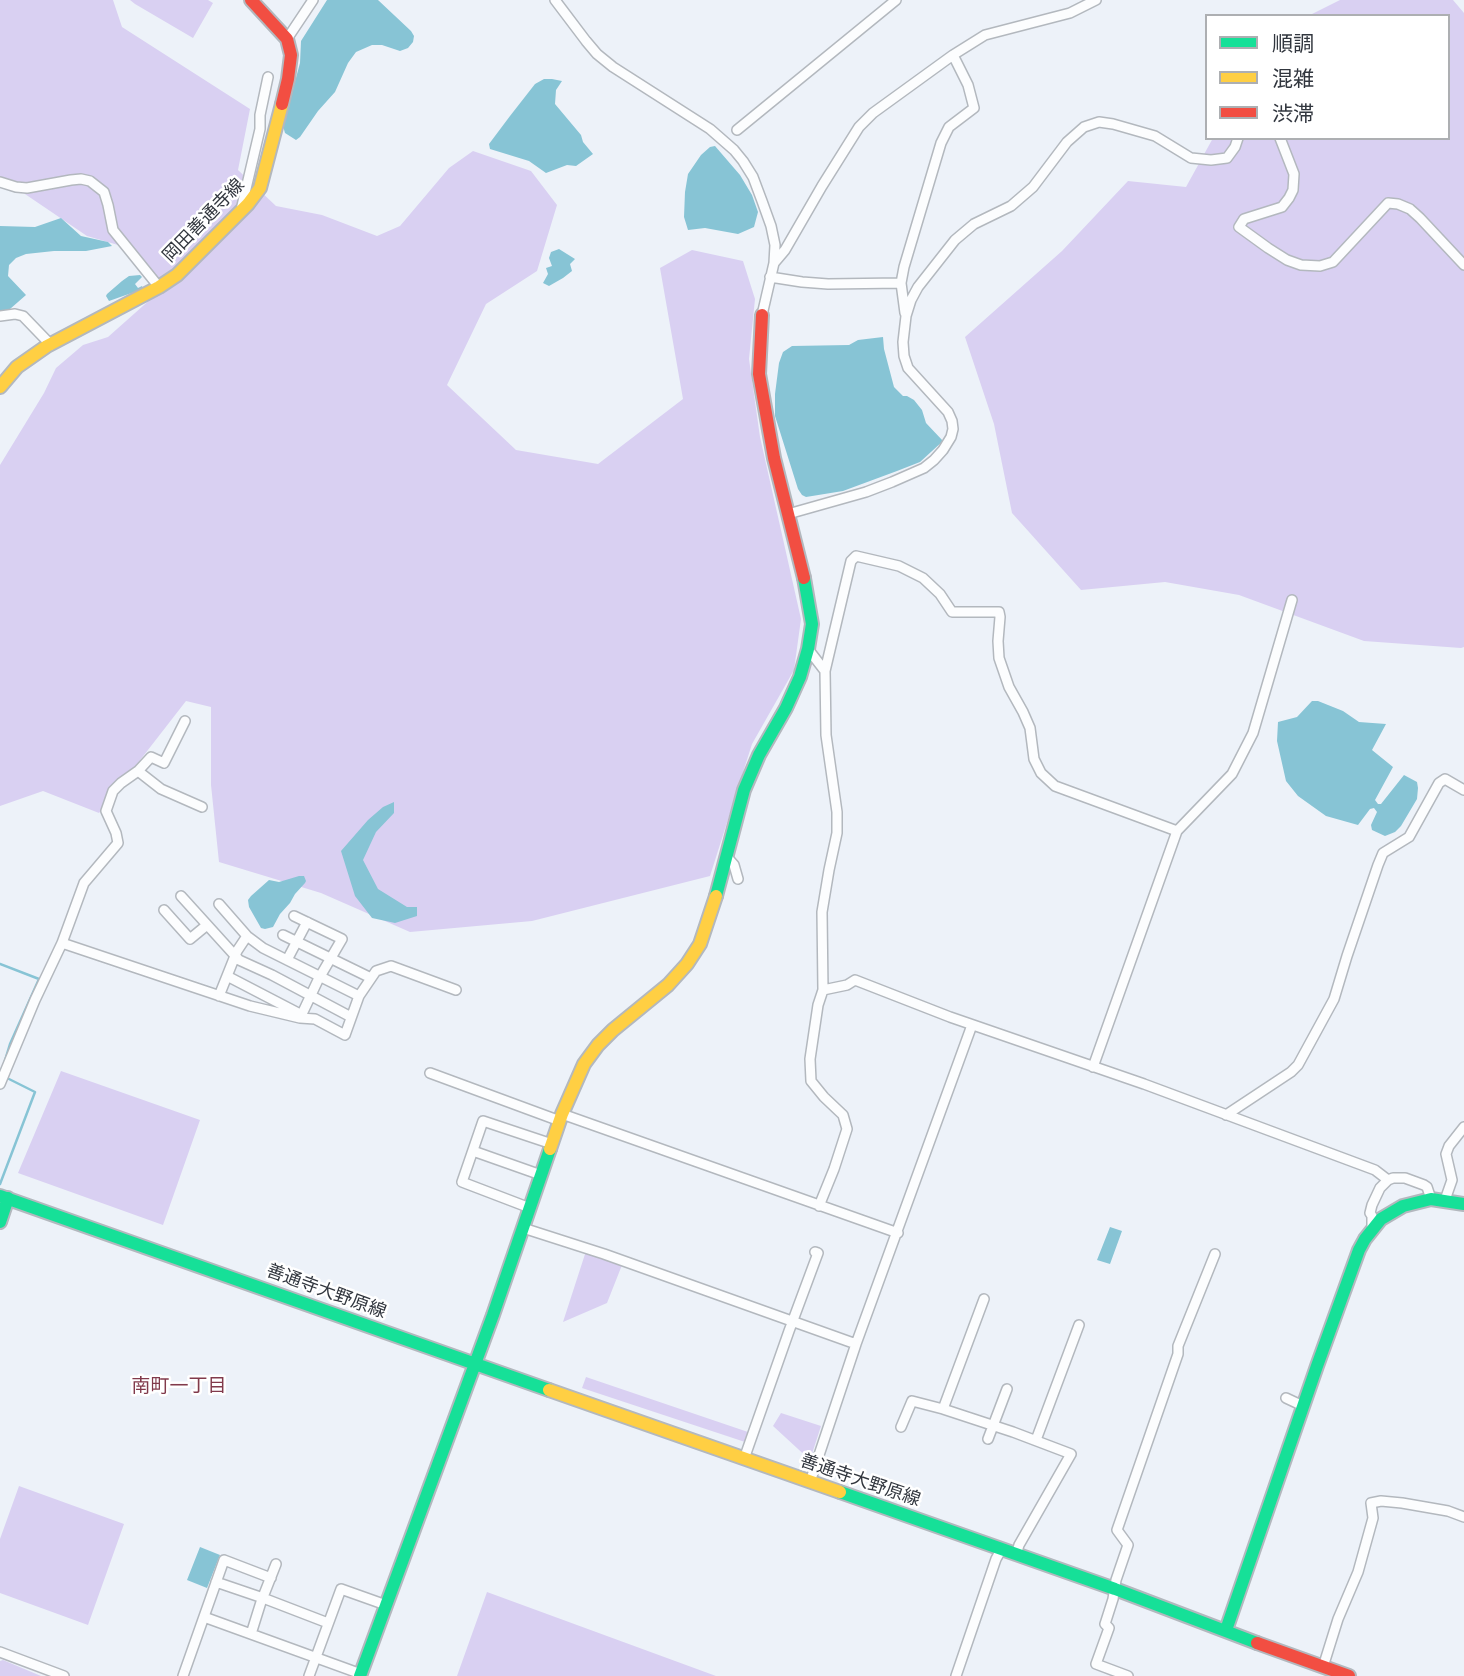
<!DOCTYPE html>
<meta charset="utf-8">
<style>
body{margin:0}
#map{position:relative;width:1464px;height:1676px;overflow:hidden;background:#edf2f9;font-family:"DM Sans","Noto Sans JP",sans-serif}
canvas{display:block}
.legend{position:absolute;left:1205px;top:14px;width:245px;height:126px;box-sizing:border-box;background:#fff;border:2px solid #adafb2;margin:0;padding:9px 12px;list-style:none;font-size:21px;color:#31363e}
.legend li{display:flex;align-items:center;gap:14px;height:35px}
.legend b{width:35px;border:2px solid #adafb2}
</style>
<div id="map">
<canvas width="1464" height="1676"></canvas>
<ul class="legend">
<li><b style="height:9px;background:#16e098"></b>順調</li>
<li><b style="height:9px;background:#ffcf43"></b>混雑</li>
<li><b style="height:9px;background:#f24e42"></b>渋滞</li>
</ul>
</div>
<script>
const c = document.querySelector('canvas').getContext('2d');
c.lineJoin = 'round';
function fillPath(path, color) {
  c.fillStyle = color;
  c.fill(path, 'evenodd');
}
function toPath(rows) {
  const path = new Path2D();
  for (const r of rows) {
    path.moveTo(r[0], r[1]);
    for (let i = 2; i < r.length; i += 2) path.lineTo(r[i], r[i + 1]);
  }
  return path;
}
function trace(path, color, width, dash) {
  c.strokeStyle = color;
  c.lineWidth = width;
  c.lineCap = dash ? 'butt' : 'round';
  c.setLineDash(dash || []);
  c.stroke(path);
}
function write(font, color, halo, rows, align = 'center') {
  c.font = font + ' "DM Sans","Noto Sans JP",sans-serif';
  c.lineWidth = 5;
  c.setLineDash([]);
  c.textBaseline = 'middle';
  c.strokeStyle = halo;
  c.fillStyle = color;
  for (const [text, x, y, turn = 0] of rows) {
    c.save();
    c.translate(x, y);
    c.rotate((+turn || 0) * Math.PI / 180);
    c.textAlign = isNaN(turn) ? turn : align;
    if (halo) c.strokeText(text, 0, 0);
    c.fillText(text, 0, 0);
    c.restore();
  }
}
const green = toPath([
 [0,0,113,0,122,27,250,109,238,170,276,206,322,215,377,236,400,226,449,168,473,151,531,171,557,205,537,271,486,304,447,385,516,450,598,464,683,399,660,268,692,250,743,261,755,299,749,359,760,437,801,619,794,670,752,744,710,876,532,921,410,932,321,893,219,862,211,785,211,707,186,701,99,813,43,791,0,806,0,465,44,393,56,368,83,345,108,337,162,289,125,247,87,236,22,192,0,180],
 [130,0,208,0,213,3,193,38,135,4],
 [1340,0,1453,0,1464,13,1464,647,1461,648,1364,641,1239,595,1165,582,1081,590,1012,513,994,424,965,337,1062,251,1128,181,1186,187,1213,138,1448,138,1448,16,1308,16],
 [61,1071,200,1120,163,1225,18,1173],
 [586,1251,622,1265,607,1303,563,1322],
 [586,1377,748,1432,745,1442,582,1388],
 [781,1413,821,1426,810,1460,773,1426],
 [19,1486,124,1524,88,1625,0,1593,0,1539],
 [487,1592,716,1676,457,1676],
 [3,1660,41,1676,0,1676,0,1661]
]);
const water = toPath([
 [327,0,378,0,411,31,414,36,413,42,408,48,400,51,382,45,372,45,356,52,348,63,335,92,318,111,300,137,296,140,285,133,283,126,300,63,301,41],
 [544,79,552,79,562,81,556,90,555,104,581,135,583,142,593,154,576,166,567,165,546,173,529,161,490,149,489,144,510,116,535,84],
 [715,146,740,175,752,195,758,212,754,227,738,234,705,228,688,230,684,217,685,192,688,174,701,155,710,147],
 [61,218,81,236,108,242,112,246,86,251,54,251,26,254,16,258,9,265,8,276,26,295,10,309,0,314,0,226,35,227],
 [559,249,575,259,570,264,572,271,563,278,549,286,543,283,548,274,546,268,552,266,549,258,551,252],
 [140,275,142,277,135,284,138,288,142,286,143,289,109,301,106,296,107,294,122,281,129,276],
 [883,337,884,349,894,387,903,396,907,396,914,400,922,410,926,423,943,441,920,462,897,471,843,491,806,497,802,495,798,489,775,416,775,394,779,363,783,352,792,346,849,345,858,340],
 [1312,701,1318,701,1343,711,1359,722,1386,724,1372,750,1393,767,1375,800,1378,804,1381,804,1404,775,1417,782,1418,788,1417,799,1401,826,1395,832,1385,836,1372,830,1371,825,1377,812,1374,808,1370,809,1358,825,1326,816,1298,796,1286,781,1277,741,1278,722,1297,717],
 [394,802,394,813,376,832,363,860,378,889,407,907,417,907,417,916,395,923,372,918,355,896,341,851,368,820,383,807],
 [299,876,304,876,306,881,305,883,295,894,290,903,280,914,273,927,265,929,261,928,249,907,248,900,251,896,269,880,279,882],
 [1110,1227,1122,1231,1110,1264,1097,1260],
 [200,1547,220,1555,207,1588,187,1580]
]);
const stream = toPath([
 [0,964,39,979,10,1044,3,1067],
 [0,1184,35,1092,9,1079]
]);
const street = toPath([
 [555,0,586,41,597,54,613,67,710,129,734,150,743,161,753,177,762,201,771,226,775,245,774,263,762,315],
 [287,39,313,0],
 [737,130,896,0],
 [1280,138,1294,174,1293,190,1289,198,1282,207,1244,219,1239,227,1268,248,1287,260,1301,265,1320,266,1333,262,1388,203,1398,204,1410,209,1420,218,1464,265],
 [0,182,16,187,27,188,71,180,81,179,90,181,104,192,108,205,113,230,159,287],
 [241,210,260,129,260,115,268,77],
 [774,263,785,250,822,186,859,127,873,113,953,55,985,35,1070,13,1096,0],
 [770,277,802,282,828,284,901,283],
 [905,313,901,283,904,267,941,143,949,127,974,108,968,85,953,55],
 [0,316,15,314,23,316,51,345],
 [788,514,866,492,892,482,924,468,934,460,943,450,951,437,953,429,952,421,948,412,908,368,904,356,903,342,906,316,911,300,918,287,955,240,974,224,1011,206,1033,187,1067,142,1084,127,1099,122,1113,124,1155,136,1191,158,1211,160,1227,158,1235,147,1238,138],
 [808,649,825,671],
 [138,771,161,789,202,807],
 [727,857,734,865,738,879],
 [181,896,239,960,272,975,351,1017],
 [219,904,247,936,263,948,359,996],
 [164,910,190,939,207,925],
 [294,916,342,939,318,980,302,1014],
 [283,935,371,978],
 [62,943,250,1006,300,1018,315,1019,345,1035,359,996,376,971,391,966,456,990],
 [287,960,307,922],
 [227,976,302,1015],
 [823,990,847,985,855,980,950,1017,1144,1084,1375,1170,1388,1180],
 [219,996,237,951,247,936],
 [1093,1067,1177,831,1232,774,1253,733,1292,600],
 [430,1073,560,1121],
 [0,1084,35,1000,62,943,84,883,118,843,116,833,106,811,113,791,121,783,138,771,151,757,164,763,185,721],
 [562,1114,898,1233],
 [1226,1115,1291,1072,1298,1065,1334,999,1347,956,1378,865,1383,853,1409,837,1439,783,1445,779,1464,790],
 [473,1151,541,1175],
 [1445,1200,1452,1180,1446,1154,1449,1146,1464,1127],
 [819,1206,834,1169,847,1129,843,1115,824,1097,811,1081,810,1059,818,1005,823,990,822,912,829,870,837,833,837,812,826,735,825,671,851,561,856,556,899,566,923,578,940,594,952,612,999,612,1000,617,998,641,999,658,1009,687,1023,712,1030,728,1034,759,1041,773,1055,786,1177,831],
 [530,1208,462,1182,483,1121,552,1144],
 [523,1228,604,1254,856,1344],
 [1372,1228,1372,1216,1370,1213,1372,1205,1380,1188,1388,1180,1393,1178,1405,1178,1424,1185,1427,1187,1431,1199],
 [1286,1398,1303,1406],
 [943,1409,1013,1432,1071,1454,1019,1545,1016,1555],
 [901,1427,912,1401,943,1409,984,1299],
 [988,1439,1007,1389],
 [1036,1440,1079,1325],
 [744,1459,789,1331,818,1253,815,1252],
 [810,1482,856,1344,972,1025],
 [216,1582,263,1598,328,1623],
 [204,1617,361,1674],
 [251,1634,261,1602,276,1564],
 [0,1652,64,1676],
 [1323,1667,1338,1619,1358,1572,1373,1518,1371,1503,1381,1501,1402,1503,1448,1511,1464,1517],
 [183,1676,224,1560,271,1578],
 [309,1676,341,1589,386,1605],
 [956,1676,996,1559,1001,1550],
 [1128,1676,1096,1664,1109,1628,1105,1624,1113,1599,1116,1580,1128,1545,1117,1530,1178,1354,1178,1346,1215,1254]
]);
const fast = toPath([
 [716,896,744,790,759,755,786,708,800,677,808,649,812,624,804,578],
 [0,1196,549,1390],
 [0,1222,8,1198],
 [840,1492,1115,1589,1257,1643],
 [1226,1630,1317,1366,1359,1250,1365,1239,1381,1219,1403,1206,1431,1199,1464,1204],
 [360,1676,493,1315,550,1149]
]);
const slow = toPath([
 [0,387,17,367,47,346,159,287,177,275,248,204,260,188,282,104],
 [550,1149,562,1114,584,1064,598,1045,613,1030,668,985,687,964,700,944,716,896],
 [549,1390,840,1492]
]);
const jam = toPath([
 [251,0,287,39,291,55,288,79,282,104],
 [762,315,759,374,774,458,804,578],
 [1257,1643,1349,1676]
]);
const streetNames = [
 ["岡田善通寺線",204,221,-46],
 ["善通寺大野原線",326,1292,20],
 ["善通寺大野原線",860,1481,19]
];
const neighbourhoodNames = [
 ["南町一丁目",179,1387]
];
fillPath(green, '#d9d0f2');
fillPath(water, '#87c4d5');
trace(stream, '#87c4d5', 2.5);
trace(street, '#b3b8be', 12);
trace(fast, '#b3b8be', 16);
trace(slow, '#b3b8be', 16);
trace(jam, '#b3b8be', 16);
trace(street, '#fcfdfe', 9);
trace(fast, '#16e098', 12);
trace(slow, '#ffcf43', 12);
trace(jam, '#f24e42', 12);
write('18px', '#31363e', '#fff', streetNames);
write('19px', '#813a4b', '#fff', neighbourhoodNames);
</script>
